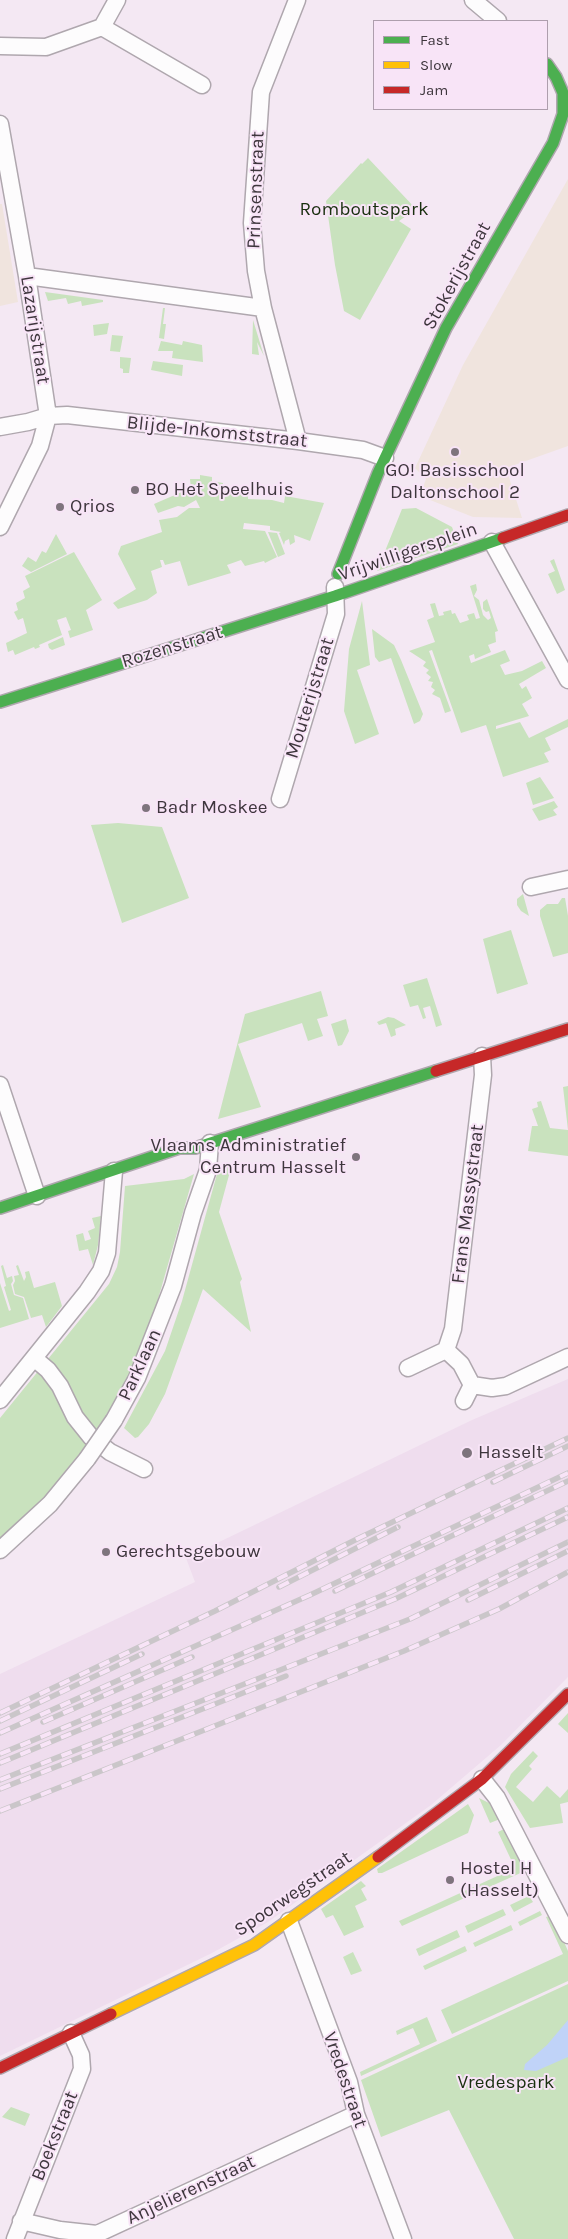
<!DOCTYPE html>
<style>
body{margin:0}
#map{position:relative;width:568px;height:2239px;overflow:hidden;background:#f4e8f3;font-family:Karla,sans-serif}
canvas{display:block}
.legend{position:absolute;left:373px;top:20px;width:175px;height:90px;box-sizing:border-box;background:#f8e4f7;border:1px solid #ae9ead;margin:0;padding:6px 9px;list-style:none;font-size:15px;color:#3e363d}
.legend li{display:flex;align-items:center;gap:10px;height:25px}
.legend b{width:25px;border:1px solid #ae9ead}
</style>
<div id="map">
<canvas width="568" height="2239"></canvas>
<ul class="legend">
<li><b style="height:6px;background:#4caf50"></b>Fast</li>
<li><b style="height:6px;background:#ffc107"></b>Slow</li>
<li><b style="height:6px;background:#c62828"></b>Jam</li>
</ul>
</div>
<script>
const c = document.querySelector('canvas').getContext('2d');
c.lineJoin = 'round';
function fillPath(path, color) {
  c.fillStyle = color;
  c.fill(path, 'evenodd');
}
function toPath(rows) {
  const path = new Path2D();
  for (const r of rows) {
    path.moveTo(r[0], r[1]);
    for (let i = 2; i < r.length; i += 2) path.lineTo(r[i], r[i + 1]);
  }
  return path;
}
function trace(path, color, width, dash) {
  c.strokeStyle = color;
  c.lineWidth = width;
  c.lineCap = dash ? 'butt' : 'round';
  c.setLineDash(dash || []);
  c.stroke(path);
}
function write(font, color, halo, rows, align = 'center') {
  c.font = font + ' Karla,sans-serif';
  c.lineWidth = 4;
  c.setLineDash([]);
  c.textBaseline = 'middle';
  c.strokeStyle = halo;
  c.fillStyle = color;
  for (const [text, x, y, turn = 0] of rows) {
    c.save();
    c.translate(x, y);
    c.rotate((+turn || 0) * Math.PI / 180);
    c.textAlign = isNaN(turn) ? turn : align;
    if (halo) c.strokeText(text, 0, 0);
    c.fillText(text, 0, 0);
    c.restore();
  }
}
const built = toPath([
 [568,1379,568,1677,501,1745,431,1805,268,1922,212,1953,0,2056,0,1674,195,1582,186,1558,472,1420]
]);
const education = toPath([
 [568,179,568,446,506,468,522,518,473,517,420,496,426,479,415,468,463,365],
 [0,204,2,204,18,302,0,306]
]);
const green = toPath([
 [368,158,416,209,399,221,411,229,360,320,344,311,335,265,326,201,361,163,362,164],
 [45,292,103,300,103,302,82,306,81,301,68,304,66,298,48,301],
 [163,308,165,308,163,324,166,324,164,339,159,338],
 [253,320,264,356,257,342,259,355,252,354],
 [109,323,107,334,94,336,93,325],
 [112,335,123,336,120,352,110,351],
 [161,341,182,345,183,341,202,345,203,362,172,358,173,351,158,351],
 [120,357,131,358,129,373,123,373,123,369,120,368],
 [153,361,183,365,182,376,151,370],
 [200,475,212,477,212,481,223,483,223,491,248,493,248,499,272,500,284,503,285,496,324,503,310,541,294,535,295,542,290,545,289,539,285,541,284,545,279,533,281,532,270,530,270,526,244,523,243,529,265,531,277,557,265,563,264,561,245,566,241,560,227,565,231,573,188,586,180,561,165,565,163,560,160,560,162,567,151,571,157,593,147,600,118,609,113,603,136,589,118,554,121,546,162,532,159,520,177,517,189,508,200,508,196,500,184,507,178,506,158,513,154,504,191,488,190,479,200,479],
 [416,508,452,527,458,544,377,571,402,509],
 [268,532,277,533,285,554,278,557],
 [56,534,67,554,31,572,22,566,28,557,36,562,42,551,46,553],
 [74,552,102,600,86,610,93,630,70,638,68,631,71,630,66,617,57,620,62,635,39,645,40,647,35,649,34,647,15,655,13,650,8,652,6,643,27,633,23,618,18,620,14,612,18,610,16,603,25,598,23,591,30,587,25,576],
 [554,559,565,590,557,594,548,574,555,571,550,561],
 [476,584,477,590,474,596,479,600,483,615,488,620,491,618,489,611,486,612,483,609,483,602,487,599,498,631,495,632,496,642,488,645,491,652,475,659,474,654,469,656,471,663,505,650,510,661,500,665,505,675,522,671,542,661,546,668,519,684,522,689,526,686,532,698,522,704,529,716,496,726,496,729,520,722,529,738,568,719,568,727,545,738,551,750,544,753,549,762,503,777,486,725,461,733,432,650,429,651,451,711,445,713,440,698,432,694,435,690,431,687,433,682,428,681,431,677,426,673,429,670,423,666,426,662,409,651,435,642,427,620,434,617,430,604,435,603,439,616,444,615,443,612,451,610,452,614,455,613,460,623,469,620,467,615,474,613,476,619,480,618,470,586],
 [362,601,370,665,357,670,379,734,355,744,344,711,349,649],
 [372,629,394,645,401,660,423,714,420,721,414,724,391,658,379,662,375,657],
 [63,637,65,645,52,650,49,648,48,644],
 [540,777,554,798,533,805,526,783],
 [554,801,558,807,553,810,557,815,539,821,532,809],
 [118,823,162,827,189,898,122,923,91,825],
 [523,894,529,916,521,911,517,905,517,899],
 [562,898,565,898,568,916,568,953,553,957,540,916,540,910,547,904,558,904],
 [511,930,528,984,497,994,483,939],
 [427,978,442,1025,436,1027,430,1006,423,1008,426,1018,423,1019,418,1005,410,1007,403,985],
 [321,991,328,1016,317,1019,323,1036,308,1041,302,1023,238,1044,261,1107,218,1119,245,1014],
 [388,1017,394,1018,406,1025,395,1029,396,1035,391,1037,386,1023,379,1025,377,1022],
 [346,1019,349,1031,342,1045,338,1046,331,1024],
 [568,1086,568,1156,528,1151,532,1126,538,1126,532,1109,538,1107,537,1102,541,1101,550,1128,568,1130,563,1087],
 [232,1164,219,1212,242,1279,240,1282,251,1332,203,1289,165,1394,149,1424,138,1437,135,1438,124,1428,165,1351,182,1301,217,1174],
 [194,1174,150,1327,122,1390,81,1455,56,1487,0,1541,0,1418,109,1284,117,1267,120,1252,125,1186,184,1179],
 [101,1216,98,1245,93,1265,88,1249,79,1251,76,1235,83,1233,85,1241,91,1239,88,1231,95,1228,92,1218],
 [3,1265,7,1278,12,1276,13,1281,11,1284,14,1295,23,1298,29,1319,0,1328,0,1283,9,1311,11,1310,4,1287,6,1286,1,1266],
 [18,1265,24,1281,26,1277,25,1272,29,1271,34,1288,55,1282,62,1306,46,1327,42,1315,31,1318,24,1297,15,1294,13,1285,15,1281,14,1276,19,1275,16,1266],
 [568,1713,568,1733,558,1724],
 [533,1751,538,1756,529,1766,532,1769,516,1787,533,1802,547,1786,560,1798,568,1789,568,1802,560,1804,563,1823,530,1828,505,1787,511,1774],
 [479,1798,489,1803,500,1819,490,1823],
 [468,1804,474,1815,468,1833,382,1873,378,1873,377,1869],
 [504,1829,525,1871,402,1926,399,1921,515,1868,498,1832],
 [361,1881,366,1886,361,1889,367,1900,355,1906,364,1927,344,1936,333,1915,326,1918,321,1909],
 [529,1896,533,1902,514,1912,510,1905],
 [503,1909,506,1915,468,1933,465,1926],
 [540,1911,542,1915,520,1926,518,1922],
 [552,1915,568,1951,568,1981,452,2034,441,2010,563,1954,546,1917],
 [511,1925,513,1930,475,1947,473,1943],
 [457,1930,460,1937,419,1956,416,1949],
 [465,1946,467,1951,425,1970,423,1966],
 [353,1952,362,1971,351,1975,343,1957],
 [568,1984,568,2239,514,2239,449,2110,381,2137,361,2080],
 [427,2017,437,2041,361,2076,360,2072,420,2044,413,2028,397,2035,396,2031],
 [11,2107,30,2114,25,2126,2,2117]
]);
const water = toPath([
 [568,2020,568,2057,536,2071,524,2070,525,2064,547,2045]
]);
const street = toPath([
 [297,0,261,92,252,223,256,271,263,308,298,441],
 [473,0,498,21],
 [102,27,117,0],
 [0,46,46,47,102,27,202,85],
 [0,124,27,276,48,416,40,446,0,527],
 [27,276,263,308],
 [0,427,28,422,48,416,67,415,298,441,363,450,385,458],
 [492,542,568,680],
 [280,799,336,614,335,587],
 [531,887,568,879],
 [0,1085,37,1196],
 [446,1350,453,1329,483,1075,482,1056],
 [446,1350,461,1364,472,1385],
 [34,1358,48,1370,60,1386,75,1417,91,1437,110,1452,144,1469],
 [408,1368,446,1350],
 [472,1385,492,1388,506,1386,568,1357],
 [0,1400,87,1292,101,1271,107,1253,114,1171],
 [464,1401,472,1385],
 [114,1420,137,1378,173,1286,193,1213,208,1170,210,1143],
 [0,1550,50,1504,87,1459],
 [482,1779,497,1798,568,1935],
 [289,1921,349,2082,356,2114,403,2239],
 [21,2221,60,2230,97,2234,356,2114],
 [15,2239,82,2069,81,2055,71,2033]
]);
const fast = toPath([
 [338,574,378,473,446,328,553,143,563,114,563,93,556,77,547,64],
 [0,702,335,596,503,538],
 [0,1208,179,1148,195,1148,436,1071]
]);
const slow = toPath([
 [111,2014,254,1945,378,1857]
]);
const jam = toPath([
 [503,538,568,515],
 [436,1071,568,1029],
 [378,1857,482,1779,568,1694],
 [0,2068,111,2014]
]);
const rail = toPath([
 [493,1482,568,1446],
 [279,1587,398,1527],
 [335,1591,568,1481],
 [468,1600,568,1551],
 [0,1713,215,1611,357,1539,568,1438],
 [0,1721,142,1654],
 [43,1722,192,1657],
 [0,1733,310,1595,568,1473],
 [0,1754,391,1592,568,1508],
 [0,1763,395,1599,568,1517],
 [0,1780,410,1619,568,1542],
 [0,1789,286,1676],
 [0,1811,404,1651,499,1609,568,1572]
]);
const streetBridge = toPath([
 [87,1459,114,1420]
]);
const markers = [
 [455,452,5,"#7e747d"],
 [135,490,5,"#7e747d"],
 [60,507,5,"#7e747d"],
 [146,808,5,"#7e747d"],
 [356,1157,5,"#7e747d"],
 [467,1453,6,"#7e747d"],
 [106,1552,5,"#7e747d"],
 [450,1880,5,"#7e747d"]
];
const streetNames = [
 ["Prinsenstraat",256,190,-88],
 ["Stokerijstraat",457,276,-61],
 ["Lazarijstraat",35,330,81],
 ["Blijde-Inkomststraat",217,432,6],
 ["Vrijwilligersplein",408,552,-19],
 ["Rozenstraat",172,647,-17],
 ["Mouterijstraat",310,698,-73],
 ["Frans Massystraat",468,1204,-83],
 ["Parklaan",140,1365,-65],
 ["Spoorwegstraat",293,1894,-34],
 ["Vredestraat",345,2080,71],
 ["Boekstraat",55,2136,-68],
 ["Anjelierenstraat",191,2190,-25]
];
const parkNames = [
 ["Romboutspark",364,210],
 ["Vredespark",506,2083]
];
const poiNames = [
 ["GO! Basisschool",455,471,"center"],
 ["Daltonschool 2",455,493,"center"],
 ["BO Het Speelhuis",145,490],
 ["Qrios",70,507],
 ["Badr Moskee",156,808],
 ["Vlaams Administratief",346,1146,"right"],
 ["Centrum Hasselt",346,1168,"right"],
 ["Hasselt",478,1453],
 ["Gerechtsgebouw",116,1552],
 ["Hostel H",460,1869],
 ["(Hasselt)",460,1891]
];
fillPath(built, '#efddee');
fillPath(education, '#f0e4de');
fillPath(green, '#c9e2be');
fillPath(water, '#c0d3f8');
trace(street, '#afa7ae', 19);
trace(fast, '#afa7ae', 14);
trace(slow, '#afa7ae', 14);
trace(jam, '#afa7ae', 14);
trace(street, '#fdfcfd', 16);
trace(fast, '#4caf50', 11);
trace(slow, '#ffc107', 11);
trace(jam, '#c62828', 11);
trace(rail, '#cac6c9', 5.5);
trace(rail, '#f8e4f7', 4, [11]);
trace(streetBridge, '#afa7ae', 19, []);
trace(streetBridge, '#fdfcfd', 16);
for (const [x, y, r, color] of markers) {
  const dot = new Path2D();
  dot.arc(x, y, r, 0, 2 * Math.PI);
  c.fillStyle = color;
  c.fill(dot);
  trace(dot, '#f8e4f7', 2);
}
write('19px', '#3e363d', '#f8e4f7', streetNames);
write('19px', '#19300f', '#f8e4f7', parkNames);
write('19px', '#3e363d', '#f8e4f7', poiNames, 'left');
</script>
